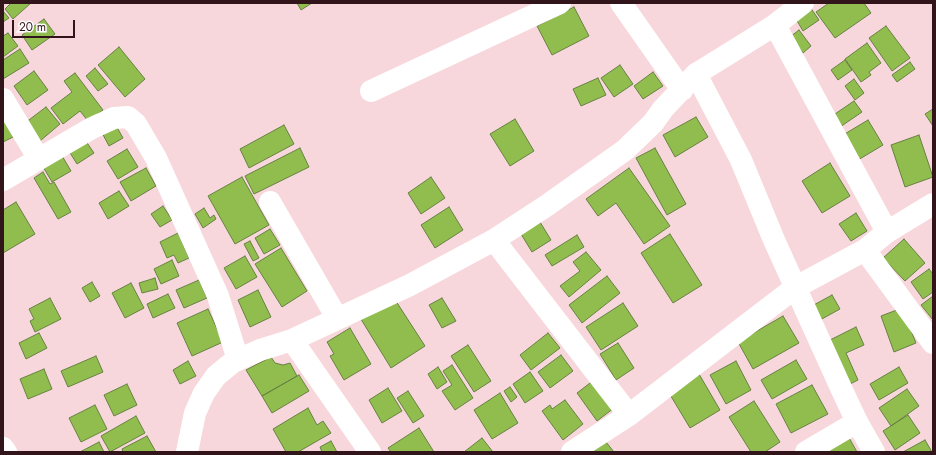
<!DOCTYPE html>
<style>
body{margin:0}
#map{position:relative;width:936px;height:455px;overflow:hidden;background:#f8d7dc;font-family:Jost,sans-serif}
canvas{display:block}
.frame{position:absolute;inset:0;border:4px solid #32151b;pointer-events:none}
.scale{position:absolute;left:12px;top:20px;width:63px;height:18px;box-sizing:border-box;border:2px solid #32151b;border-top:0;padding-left:5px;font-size:12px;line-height:14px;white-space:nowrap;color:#32151b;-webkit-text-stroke:3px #fff;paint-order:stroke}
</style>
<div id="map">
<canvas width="936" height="455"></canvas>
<div class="frame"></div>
<div class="scale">20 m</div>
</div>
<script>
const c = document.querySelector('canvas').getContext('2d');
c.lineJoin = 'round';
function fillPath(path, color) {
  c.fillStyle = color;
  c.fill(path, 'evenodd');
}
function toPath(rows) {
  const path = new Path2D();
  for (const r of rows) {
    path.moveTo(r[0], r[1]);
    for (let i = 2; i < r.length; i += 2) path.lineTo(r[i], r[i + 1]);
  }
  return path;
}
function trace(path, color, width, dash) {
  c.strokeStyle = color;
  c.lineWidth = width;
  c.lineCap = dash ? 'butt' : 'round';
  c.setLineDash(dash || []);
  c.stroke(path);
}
const building = toPath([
 [11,3,31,3,13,19,5,9,11,3],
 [297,3,312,3,301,10,297,3],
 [829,3,864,3,871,13,835,38,816,12,829,3],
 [808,4,819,20,803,31,793,14,808,4],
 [574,7,589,36,552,55,537,26,574,7],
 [3,11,9,18,3,22,3,11],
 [44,19,55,34,32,50,22,35,44,19],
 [886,26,910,58,892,71,869,38,886,26],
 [799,30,811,46,803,53,790,37,799,30],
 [8,33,18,46,3,57,3,36,8,33],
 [867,43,881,63,869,72,871,75,861,82,845,59,867,43],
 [119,47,145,79,125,97,98,65,119,47],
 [20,49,29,63,3,79,3,60,20,49],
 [845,60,852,70,838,80,831,70,845,60],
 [910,62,915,69,897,82,892,75,910,62],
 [620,65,633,84,614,97,601,78,620,65],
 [95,68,108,84,98,91,86,76,95,68],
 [34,71,48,90,27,105,14,86,34,71],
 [653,72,663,86,643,99,634,86,653,72],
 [75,73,103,110,88,121,80,111,63,124,51,108,72,92,64,81,75,73],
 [598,78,606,95,581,106,573,89,598,78],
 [854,79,864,93,855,100,845,86,854,79],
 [854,101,862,112,840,127,832,116,854,101],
 [46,107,60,124,40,141,25,123,46,107],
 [933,109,933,126,925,114,933,109],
 [3,111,17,135,3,142,3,111],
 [696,117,708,137,675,157,663,135,696,117],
 [515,119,534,151,510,166,490,134,515,119],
 [868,120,883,145,858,160,843,135,868,120],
 [114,122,123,138,109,146,100,129,114,122],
 [284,125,294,144,249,168,240,149,284,125],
 [919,135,933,177,905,187,891,145,919,135],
 [83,137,94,153,77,164,67,148,83,137],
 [300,148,309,167,254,194,245,176,300,148],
 [655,148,686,204,667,215,636,158,655,148],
 [58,149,71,171,52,182,39,160,58,149],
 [127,149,138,167,118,179,107,161,127,149],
 [830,163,850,196,822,213,802,181,830,163],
 [146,168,156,186,131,201,120,182,146,168],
 [629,168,670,226,644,244,616,203,598,216,586,199,629,168],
 [43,172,50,184,54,182,71,212,58,219,34,178,43,172],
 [242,177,269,225,235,244,208,196,242,177],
 [431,177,445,198,421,214,408,193,431,177],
 [119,191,129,206,108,219,99,203,119,191],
 [16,202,35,234,3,253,3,210,16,202],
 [163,206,172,220,160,227,151,214,163,206],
 [449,207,463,230,435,248,421,225,449,207],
 [204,208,210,218,214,215,216,219,203,228,195,214,204,208],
 [856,213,867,231,851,241,839,224,856,213],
 [540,222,551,240,532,252,521,234,540,222],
 [270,229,280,245,264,254,255,238,270,229],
 [178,233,189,258,178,263,174,255,167,258,160,242,178,233],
 [670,234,702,285,673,303,641,253,670,234],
 [577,235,584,247,552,266,545,255,577,235],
 [904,239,925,263,905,281,883,258,904,239],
 [250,241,259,258,253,261,244,244,250,241],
 [281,248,307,291,282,307,255,264,281,248],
 [586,252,601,270,569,297,560,286,580,271,573,262,586,252],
 [245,256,257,277,236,289,224,268,245,256],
 [172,260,179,276,161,284,154,269,172,260],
 [929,269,933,274,933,292,923,299,911,282,929,269],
 [607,276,620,293,582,323,569,305,607,276],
 [155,278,158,289,142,293,139,283,155,278],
 [199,280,207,298,184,308,176,290,199,280],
 [92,282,100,296,90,302,82,288,92,282],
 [131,283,144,308,125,318,112,293,131,283],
 [258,290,271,317,250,327,238,300,258,290],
 [168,294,175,308,153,318,147,304,168,294],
 [392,295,425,346,391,368,359,316,392,295],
 [832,295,840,309,820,320,812,306,832,295],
 [933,296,933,320,921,305,933,296],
 [50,298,61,319,35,332,30,321,34,319,29,309,50,298],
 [442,298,456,321,442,328,429,305,442,298],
 [623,303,638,326,601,350,586,327,623,303],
 [902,308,916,343,894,352,881,316,902,308],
 [208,309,223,342,192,356,177,323,208,309],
 [783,316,799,343,753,369,738,342,783,316],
 [856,327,864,345,846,353,858,380,850,384,830,340,856,327],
 [350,328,371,364,344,380,330,356,334,354,327,342,350,328],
 [39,333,47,348,26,359,19,343,39,333],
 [548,333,560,348,531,370,520,355,548,333],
 [618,343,634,368,616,380,600,354,618,343],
 [468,345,491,381,474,392,451,356,468,345],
 [561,355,573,371,550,388,538,372,561,355],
 [96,356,103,372,68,387,61,371,96,356],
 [271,357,275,363,283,365,290,363,297,376,262,396,246,370,271,357],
 [796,360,807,379,772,399,761,380,796,360],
 [188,361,196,376,180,384,173,370,188,361],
 [736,361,751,390,726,404,710,375,736,361],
 [452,365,473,398,455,410,442,391,452,385,443,371,452,365],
 [438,367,447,382,437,389,428,374,438,367],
 [899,367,908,383,879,400,870,384,899,367],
 [44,369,52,389,28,399,20,379,44,369],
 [530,372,543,391,525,403,513,384,530,372],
 [699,374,720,410,690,428,669,393,699,374],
 [299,375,309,391,272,413,262,396,299,375],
 [594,380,614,408,597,421,577,393,594,380],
 [127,384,137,405,114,416,104,395,127,384],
 [812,385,828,414,791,433,776,404,812,385],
 [510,387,517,397,511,402,504,391,510,387],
 [388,388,402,411,382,423,369,400,388,388],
 [907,389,919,406,891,426,879,408,907,389],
 [408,391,424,416,413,423,397,398,408,391],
 [500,393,518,423,492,439,474,410,500,393],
 [565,400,583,424,563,440,542,411,550,405,552,409,565,400],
 [754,401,780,442,765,452,751,452,729,417,754,401],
 [95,405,107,429,81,442,69,418,95,405],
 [308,408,317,425,323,421,331,433,298,452,286,452,273,429,308,408],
 [908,415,920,433,895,450,883,431,908,415],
 [136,416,145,433,110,452,101,436,136,416],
 [419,428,434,452,391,452,388,448,419,428],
 [847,434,857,452,818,452,847,434],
 [147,436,156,452,123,452,122,449,147,436],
 [482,438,493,452,464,452,482,438],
 [925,440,932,452,903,452,925,440],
 [331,441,337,452,322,452,320,447,331,441],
 [99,442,104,452,80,452,99,442],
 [606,442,614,452,592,452,606,442]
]);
const minor = toPath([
 [621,3,682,90],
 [775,25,887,232],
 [371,91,560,3],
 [3,99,39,159],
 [3,180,92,128,114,118,128,117,136,124,156,158,218,296,238,360],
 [270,202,337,318],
 [494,240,629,415],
 [865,250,933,343],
 [292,340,370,452],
 [3,448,6,452],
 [187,452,195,413,204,393,216,376,233,362,260,350,292,340,410,285,494,240,546,206,625,150,653,123,663,109,696,74],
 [572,452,629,415,796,287,865,250,887,232,933,204],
 [806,452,857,422]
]);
const major = toPath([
 [803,3,775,25,696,74,741,160,774,240,841,388,857,422,874,452]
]);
fillPath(building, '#91bd4e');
trace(building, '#668141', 1);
trace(minor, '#fff', 22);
trace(major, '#fff', 22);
</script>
